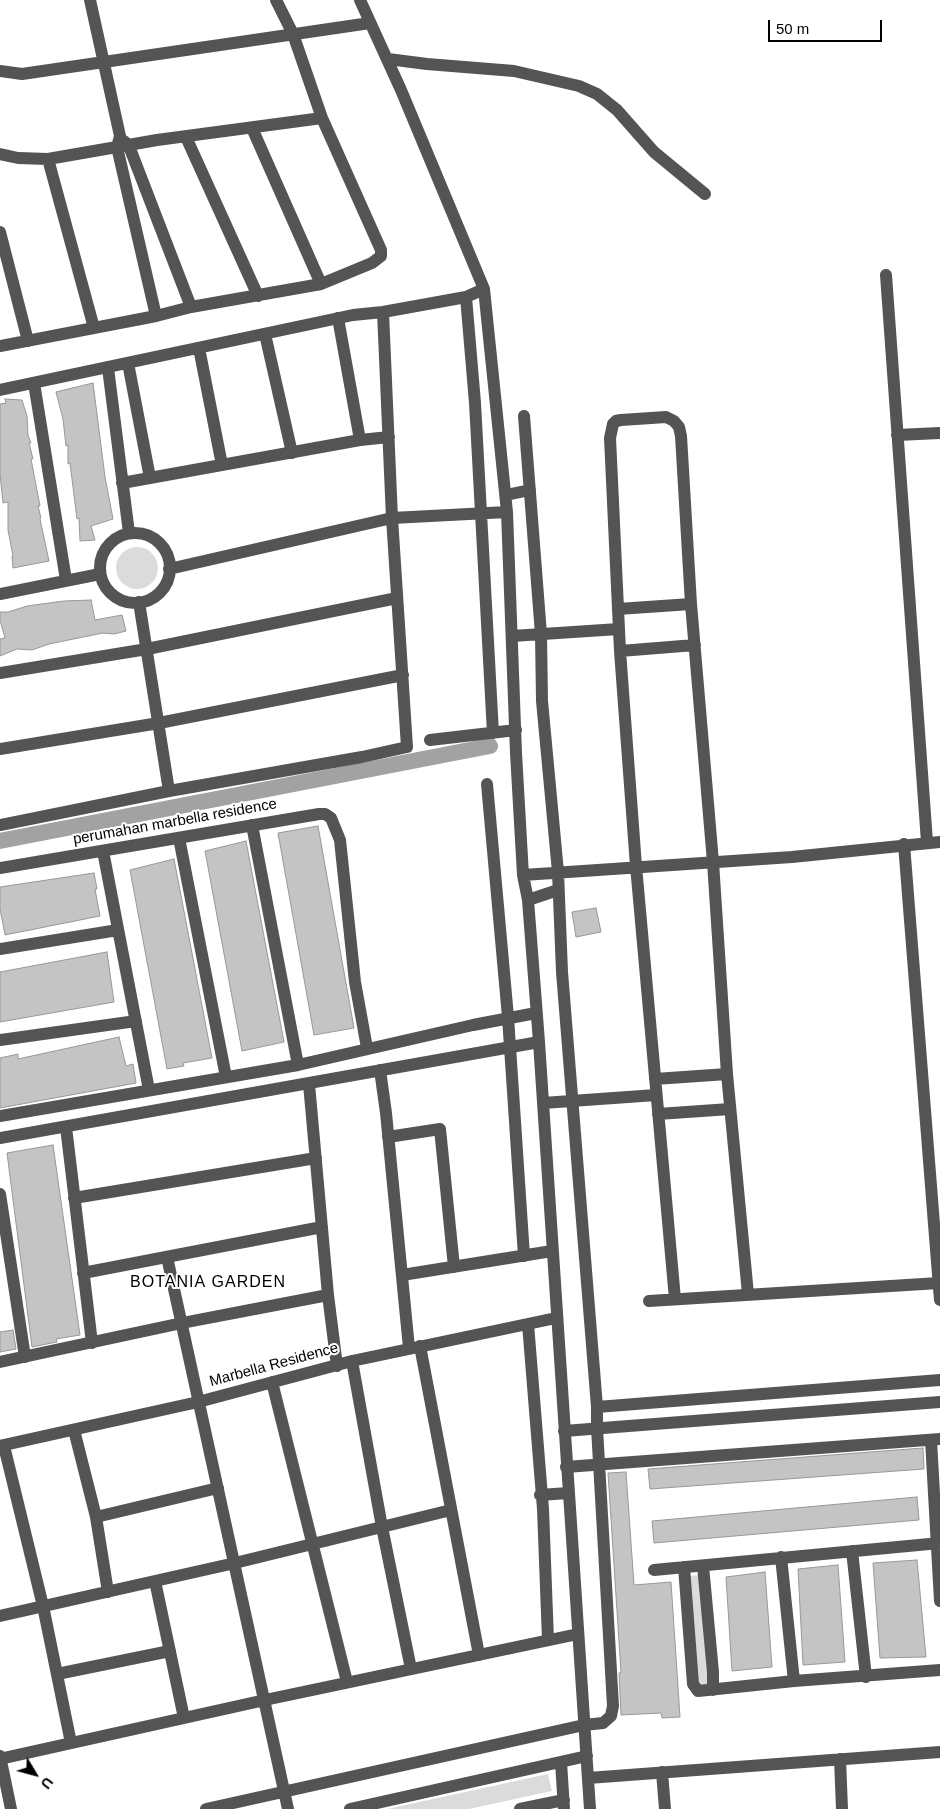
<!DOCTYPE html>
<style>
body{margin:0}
#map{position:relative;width:940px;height:1809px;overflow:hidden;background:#fff;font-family:Helvetica,sans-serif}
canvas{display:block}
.north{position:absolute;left:10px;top:1749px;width:50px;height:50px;-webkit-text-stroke:4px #fff;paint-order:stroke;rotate:127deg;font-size:14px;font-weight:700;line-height:20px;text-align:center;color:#000}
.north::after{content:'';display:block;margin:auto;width:18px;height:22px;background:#000;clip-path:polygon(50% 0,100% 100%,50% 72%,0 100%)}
.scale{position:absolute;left:768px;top:20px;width:114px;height:22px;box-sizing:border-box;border:2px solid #000;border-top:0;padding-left:6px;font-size:15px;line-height:18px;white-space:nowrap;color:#000;-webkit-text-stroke:4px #fff;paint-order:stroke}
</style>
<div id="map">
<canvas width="940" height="1809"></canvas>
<div class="north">U</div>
<div class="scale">50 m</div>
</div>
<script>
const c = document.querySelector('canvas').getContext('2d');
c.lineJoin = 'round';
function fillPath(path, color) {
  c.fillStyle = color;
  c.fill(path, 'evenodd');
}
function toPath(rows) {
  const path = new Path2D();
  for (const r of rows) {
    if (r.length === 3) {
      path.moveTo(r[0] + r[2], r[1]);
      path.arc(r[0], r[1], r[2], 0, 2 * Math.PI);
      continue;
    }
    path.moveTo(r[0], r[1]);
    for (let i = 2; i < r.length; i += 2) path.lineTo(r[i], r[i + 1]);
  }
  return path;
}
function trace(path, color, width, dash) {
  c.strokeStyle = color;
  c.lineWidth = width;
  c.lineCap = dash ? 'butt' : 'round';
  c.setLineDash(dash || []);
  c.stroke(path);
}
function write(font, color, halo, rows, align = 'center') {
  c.font = font + ' Helvetica,sans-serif';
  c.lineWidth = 4;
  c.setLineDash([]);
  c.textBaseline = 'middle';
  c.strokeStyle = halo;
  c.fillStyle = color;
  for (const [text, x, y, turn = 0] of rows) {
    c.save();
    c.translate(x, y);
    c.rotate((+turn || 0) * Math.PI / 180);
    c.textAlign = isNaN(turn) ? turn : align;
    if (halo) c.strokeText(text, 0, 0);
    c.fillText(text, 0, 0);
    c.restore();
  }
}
const green = toPath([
 [137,568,21],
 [700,1575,709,1685,698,1686,689,1576],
 [548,1774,552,1791,469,1809,387,1809]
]);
const canal = toPath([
 [0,841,490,746]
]);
const building = toPath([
 [93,383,105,477,113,519,91,526,95,540,80,541,79,518,77,519,70,463,68,464,68,445,66,446,63,419,56,392,93,383],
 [5,399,22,400,27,416,28,435,31,443,29,443,33,459,31,459,40,506,38,506,41,518,40,519,49,561,13,568,12,556,13,556,8,530,8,502,3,503,0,474,0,404,6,403,5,399],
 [91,600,95,620,122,615,126,631,114,634,103,633,49,644,32,650,17,649,0,656,0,639,5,638,0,620,0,612,8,612,27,606,64,601,91,600],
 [318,826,354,1028,314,1035,278,833,318,826],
 [246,841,284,1042,242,1051,205,851,246,841],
 [174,859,212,1058,183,1063,184,1066,167,1069,130,870,174,859],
 [94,873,97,889,95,889,100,916,5,935,0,909,0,887,94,873],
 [596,908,601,932,576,937,572,912,596,908],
 [107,952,114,1002,0,1022,0,972,107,952],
 [119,1037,126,1066,133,1064,136,1083,0,1108,0,1058,18,1054,18,1059,119,1037],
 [53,1145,80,1335,56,1339,57,1342,32,1347,7,1153,53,1145],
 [13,1330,16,1349,0,1352,0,1332,13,1330],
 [923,1448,924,1469,650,1489,648,1469,923,1448],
 [626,1472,634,1585,671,1582,680,1717,662,1718,661,1713,621,1715,619,1673,621,1672,608,1473,626,1472],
 [917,1497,919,1520,654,1543,652,1521,917,1497],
 [917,1560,926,1657,880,1658,873,1563,917,1560],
 [838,1565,845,1662,803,1665,798,1569,838,1565],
 [765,1572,772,1667,732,1671,726,1577,765,1572]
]);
const minor = toPath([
 [90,0,120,136,117,147,156,316],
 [360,0,401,90,484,289,507,512,516,753,523,875,528,900,539,1042,590,1809],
 [388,59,427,64,514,71,579,86,597,94,617,110,654,152,705,194],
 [0,71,22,74,370,23],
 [252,128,321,284],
 [186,137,258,296],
 [124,141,129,146,191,307],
 [0,154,18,158,48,159,157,140,322,118],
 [48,159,94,328],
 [0,232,28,341],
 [886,275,927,842],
 [466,297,475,403,493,733],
 [338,318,360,440],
 [265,334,292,453],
 [0,346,156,316,191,307,321,284,372,263,381,256,381,250,322,118,293,34,276,0],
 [199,348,222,465],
 [128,363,150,478],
 [108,368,129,533],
 [34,383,66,580],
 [0,390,353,315,383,312,466,297,484,289],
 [897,435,940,433],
 [122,483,360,440,389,437],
 [506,495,530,490],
 [135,568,35],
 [169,569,392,518,507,512],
 [0,594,100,574],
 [139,602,169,791],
 [618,609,691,604],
 [512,636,619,629],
 [620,651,695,645],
 [0,673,147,649,397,598],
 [430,740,516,730],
 [0,749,159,723,403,675],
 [487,784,508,1017,524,1256],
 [0,825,169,791,362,757,407,747,392,518,383,312],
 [252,825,298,1065],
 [179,838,226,1077],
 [904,844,940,1300],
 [103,851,149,1090],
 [0,868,319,814,325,814,331,818,340,840,355,982,367,1048],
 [523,875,792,857,940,842],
 [528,900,558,890],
 [0,949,118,930],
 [0,1040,136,1021],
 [380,1070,386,1113,409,1348],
 [655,1079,727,1074],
 [309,1084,328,1295,337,1366],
 [543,1103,656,1095],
 [658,1114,730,1109],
 [0,1116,298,1065,473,1025,536,1013],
 [66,1127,92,1343],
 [388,1137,440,1129,454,1267],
 [0,1138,539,1042],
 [0,1194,25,1357],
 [74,1198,316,1158],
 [167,1257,288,1809],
 [83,1273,322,1227],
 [402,1275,552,1251],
 [675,1299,636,866,620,651,610,438,613,424,616,421,621,420,666,417,674,421,679,427,681,436,691,604,713,862,727,1074,748,1294],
 [649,1301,939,1283],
 [528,1324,543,1509,548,1640],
 [420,1346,479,1655],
 [352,1361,382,1527,411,1669],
 [0,1362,182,1323,328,1295],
 [272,1382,347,1682],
 [597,1407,940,1380],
 [74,1430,96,1517,108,1592],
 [564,1431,940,1402],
 [931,1440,940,1601],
 [0,1446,198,1402,352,1361,556,1318],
 [4,1446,43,1606,71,1743],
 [566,1467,940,1439],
 [540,1495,568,1493],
 [96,1517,218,1488],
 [852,1551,866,1677],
 [781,1557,794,1681],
 [703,1566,713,1672,713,1690],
 [684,1567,693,1684,698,1691,794,1681,940,1670],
 [654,1570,940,1543],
 [155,1581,184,1718],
 [0,1616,235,1563,451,1510],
 [57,1674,170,1651],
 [0,1756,11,1809],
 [0,1759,265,1700,578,1634],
 [840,1759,842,1809],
 [561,1762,564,1809],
 [662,1772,665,1809],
 [588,1778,940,1752],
 [206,1809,584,1725,603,1723,611,1716,613,1706,597,1428,597,1407,562,972,558,872,542,701,541,634,524,416],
 [350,1809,587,1756],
 [520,1809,564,1800]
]);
const streetNames = [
 ["perumahan marbella residence",175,822,-10],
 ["Marbella Residence",274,1365,-15]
];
const neighbourhoodNames = [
 ["BOTANIA GARDEN",208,1283]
];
fillPath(green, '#dbdbdb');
trace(canal, '#a2a2a2', 16);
fillPath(building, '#c4c4c4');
trace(building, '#989898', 1);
trace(minor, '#545454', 12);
write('15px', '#000', '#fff', streetNames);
c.letterSpacing = '1px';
write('16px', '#000', '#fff', neighbourhoodNames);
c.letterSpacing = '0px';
</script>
